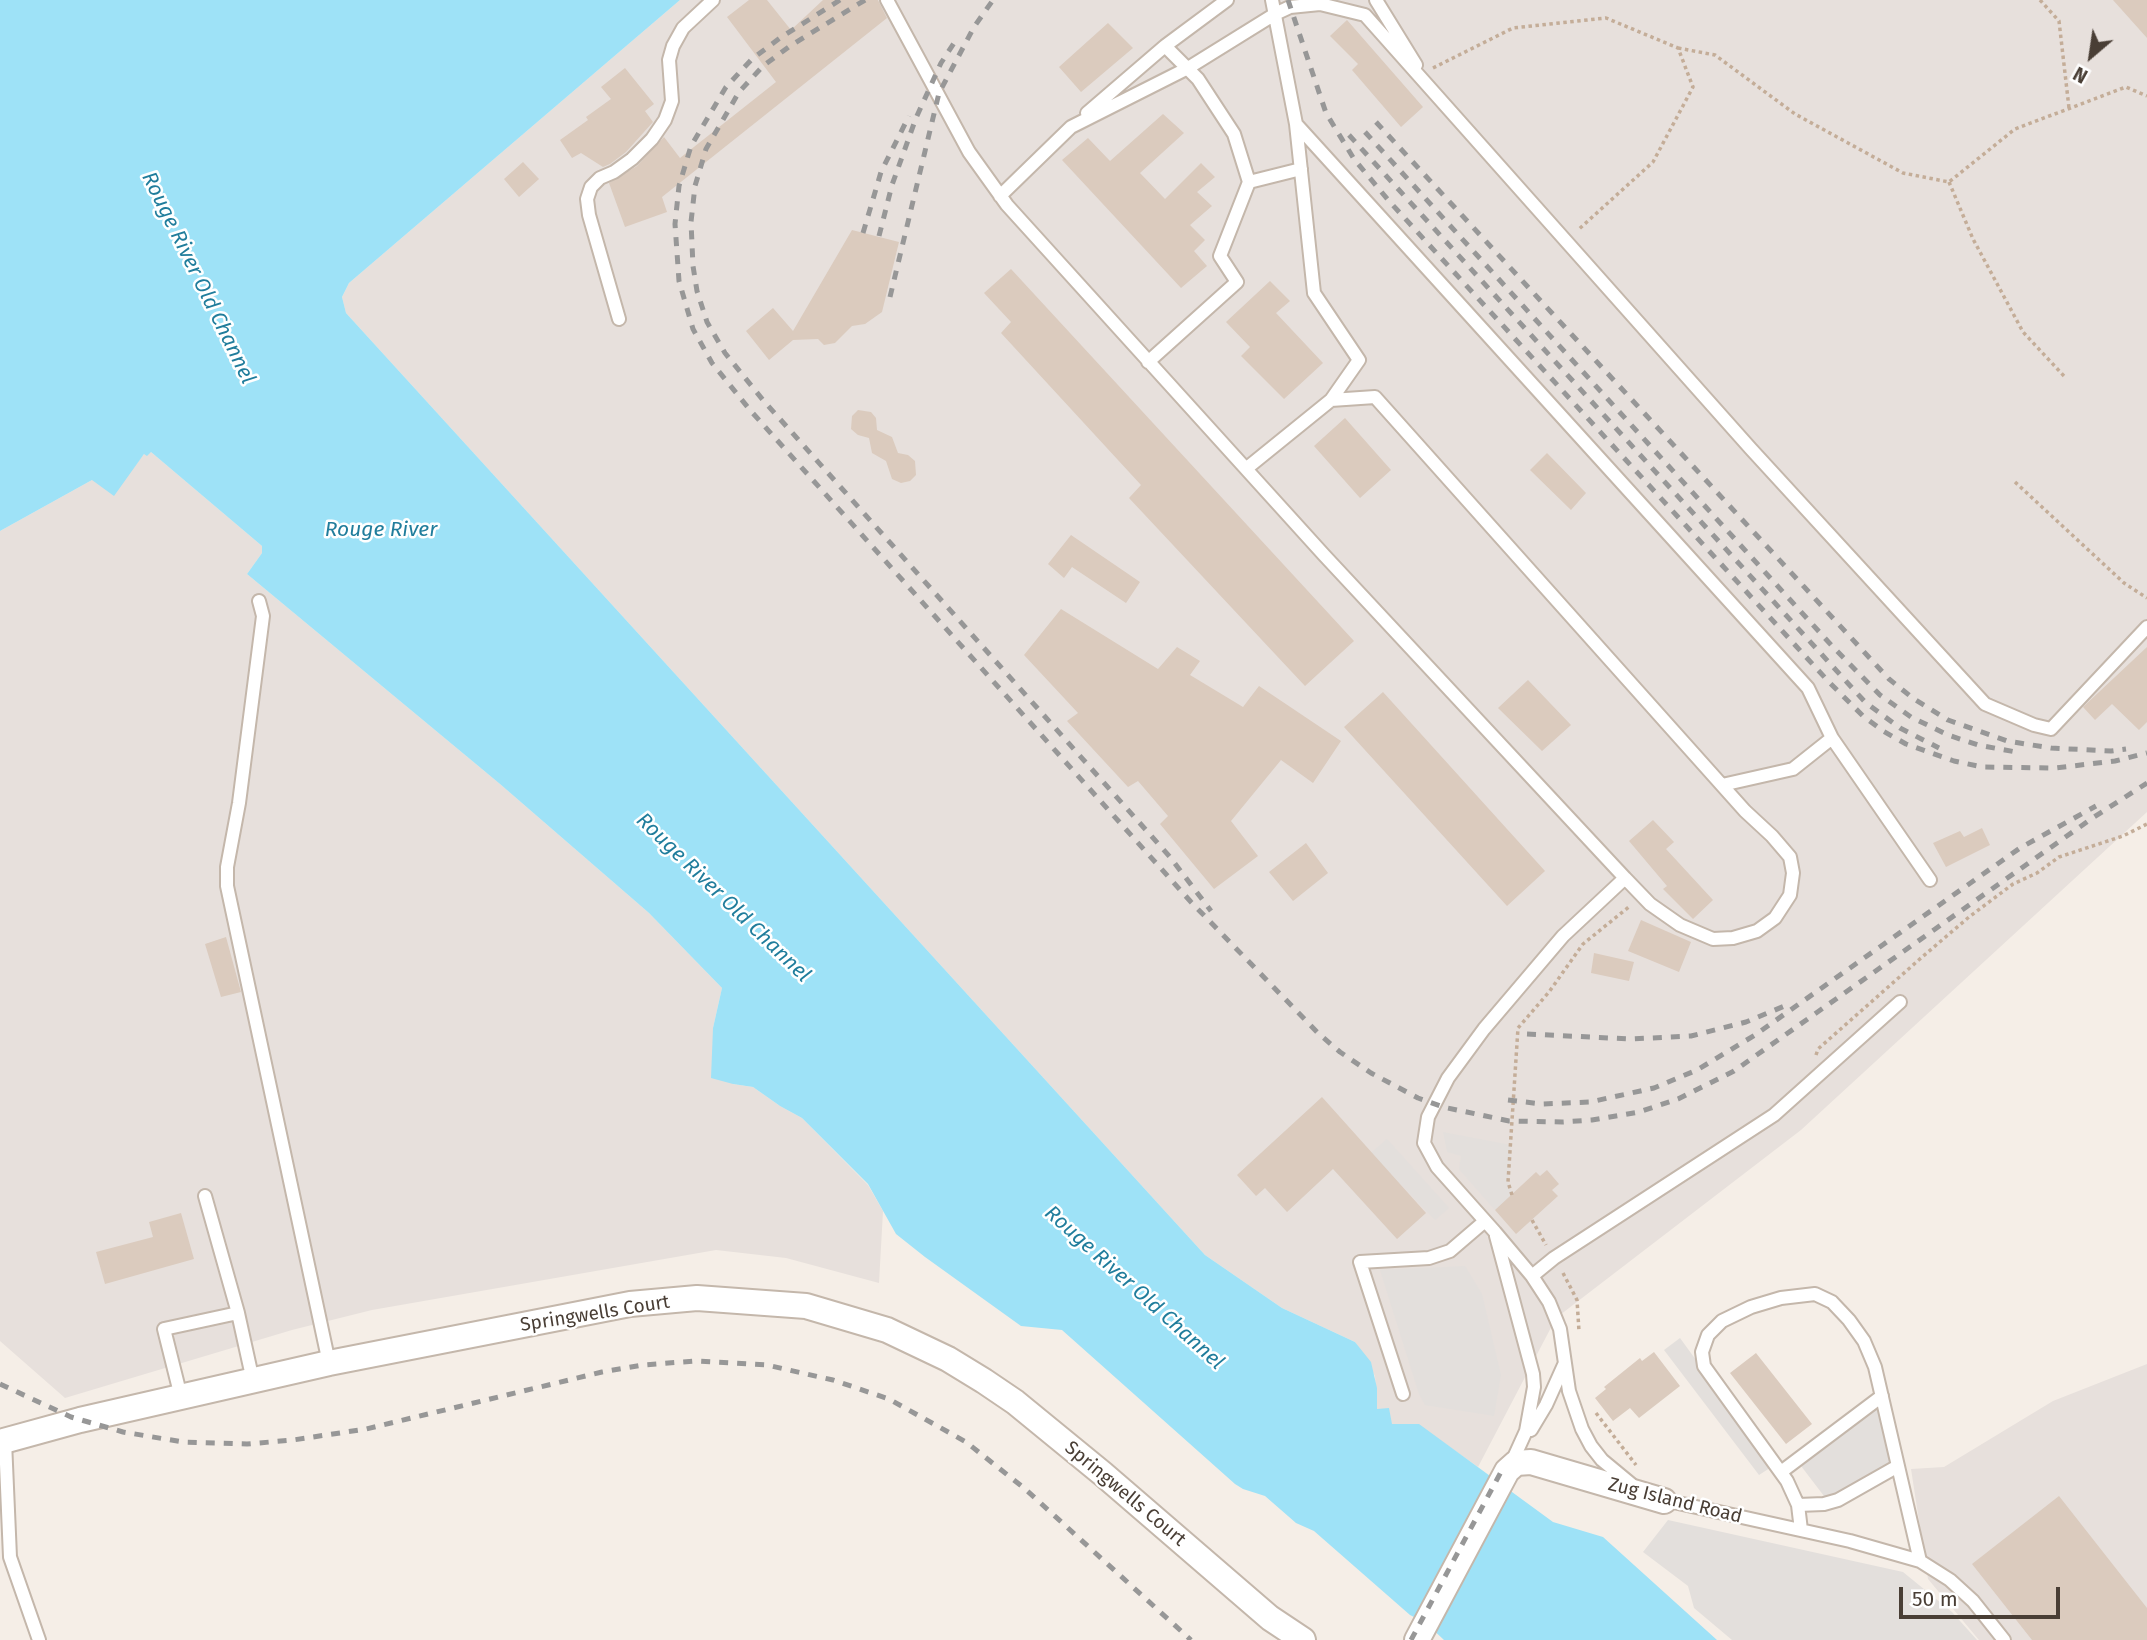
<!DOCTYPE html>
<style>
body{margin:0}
#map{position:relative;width:2147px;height:1640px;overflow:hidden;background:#f5eee7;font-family:"Fira Sans",sans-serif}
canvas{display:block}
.north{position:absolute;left:2056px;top:21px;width:70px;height:70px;-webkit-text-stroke:5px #fff;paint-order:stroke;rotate:209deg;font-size:19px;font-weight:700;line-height:28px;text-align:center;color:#493e35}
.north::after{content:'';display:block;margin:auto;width:24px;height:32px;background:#493e35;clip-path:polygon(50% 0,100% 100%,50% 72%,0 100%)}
.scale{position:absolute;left:1899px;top:1587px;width:161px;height:32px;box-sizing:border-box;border:4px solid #493e35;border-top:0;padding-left:9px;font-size:21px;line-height:24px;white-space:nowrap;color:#493e35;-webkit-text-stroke:5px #fff;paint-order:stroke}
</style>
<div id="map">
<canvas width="2147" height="1640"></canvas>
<div class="north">N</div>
<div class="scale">50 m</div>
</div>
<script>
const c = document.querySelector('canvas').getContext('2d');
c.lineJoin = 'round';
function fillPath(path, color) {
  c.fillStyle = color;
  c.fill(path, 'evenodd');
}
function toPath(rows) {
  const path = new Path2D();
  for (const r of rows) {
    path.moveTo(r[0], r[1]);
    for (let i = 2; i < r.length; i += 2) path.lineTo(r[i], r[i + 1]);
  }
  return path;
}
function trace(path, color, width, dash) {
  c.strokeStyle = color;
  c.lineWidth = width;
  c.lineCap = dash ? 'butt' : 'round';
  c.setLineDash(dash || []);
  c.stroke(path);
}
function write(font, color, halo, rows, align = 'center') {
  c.font = font + ' "Fira Sans",sans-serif';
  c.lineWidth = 5;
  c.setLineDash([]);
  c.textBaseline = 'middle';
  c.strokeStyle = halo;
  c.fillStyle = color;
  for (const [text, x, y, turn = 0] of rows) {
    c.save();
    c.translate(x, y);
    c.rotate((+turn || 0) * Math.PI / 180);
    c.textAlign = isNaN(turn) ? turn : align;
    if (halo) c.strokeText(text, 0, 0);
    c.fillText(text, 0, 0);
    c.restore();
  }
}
const industrial = toPath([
 [680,0,2147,0,2147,812,1801,1130,1556,1318,1478,1467,1417,1424,1392,1424,1377,1409,1375,1376,1355,1342,1282,1308,1205,1255,346,313,342,297,349,283],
 [151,452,262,546,262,553,247,574,500,784,649,913,722,988,713,1028,733,1084,753,1087,780,1106,802,1118,868,1185,883,1211,879,1283,786,1258,716,1250,372,1310,292,1330,65,1398,0,1341,0,531,92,480,126,476,145,453],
 [2147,1364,2147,1640,1979,1640,1928,1579,1911,1469,1944,1467,2053,1401]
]);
const parking = toPath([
 [1443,1132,1511,1145,1508,1182,1512,1195,1495,1210,1459,1169,1461,1156,1447,1152],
 [1387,1139,1449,1208,1435,1220,1371,1153],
 [1465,1266,1482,1294,1501,1375,1494,1416,1425,1405,1419,1394,1380,1270],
 [1680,1338,1773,1466,1759,1475,1664,1350],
 [1877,1404,1892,1465,1827,1500,1798,1462],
 [1668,1520,1903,1572,1952,1612,1977,1640,1732,1640,1694,1608,1688,1586,1643,1552]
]);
const water = toPath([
 [0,0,680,0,349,283,342,297,346,313,1205,1255,1282,1308,1355,1342,1371,1362,1377,1388,1377,1409,1389,1408,1392,1424,1419,1424,1553,1522,1603,1537,1717,1640,1444,1640,1426,1623,1410,1615,1314,1531,1296,1523,1265,1496,1243,1489,1235,1484,1062,1330,1021,1326,925,1257,896,1234,868,1184,802,1118,780,1106,753,1087,733,1084,711,1078,713,1028,722,988,649,913,500,784,247,574,262,553,262,546,151,452,147,456,144,454,114,496,92,480,0,531]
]);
const building = toPath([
 [749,0,767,0,791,30,823,0,878,0,887,18,662,197,667,212,625,227,609,183,637,166,664,137,680,158,776,82,727,17],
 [2113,0,2147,0,2147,38],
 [1347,20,1423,107,1401,127,1352,70,1358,64,1330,36],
 [1108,23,1133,48,1081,92,1059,67],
 [625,68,654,104,645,111,653,122,626,152,610,164,603,167,581,153,572,158,560,140,588,120,586,117,611,99,601,87],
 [1163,114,1184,133,1140,173,1165,199,1201,163,1215,177,1197,192,1212,206,1190,225,1205,240,1194,251,1207,266,1181,288,1062,160,1088,138,1110,161],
 [523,162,539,179,519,197,504,179],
 [852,230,899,242,882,312,865,324,852,326,835,343,824,345,818,339,793,340,769,360,746,331,773,308,793,331],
 [1011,269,1354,641,1305,686,1129,498,1141,485,1001,333,1011,322,984,293],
 [1270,281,1290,301,1276,313,1323,363,1284,399,1241,356,1250,347,1226,322],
 [858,410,871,412,876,418,877,430,892,437,898,453,908,455,915,461,916,475,910,481,901,483,892,479,886,461,872,453,869,438,858,435,851,429,852,416],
 [1345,418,1391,470,1360,498,1314,446],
 [1547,453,1586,493,1571,510,1530,470],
 [1071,535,1140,582,1126,603,1072,567,1064,578,1048,564],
 [1061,609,1158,669,1177,647,1200,661,1190,675,1243,707,1259,686,1341,741,1313,783,1281,760,1231,821,1258,856,1214,889,1160,824,1168,816,1138,781,1128,787,1067,721,1078,713,1024,655],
 [2147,647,2147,722,2139,730,2112,704,2095,720,2083,707],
 [1528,680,1571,725,1542,751,1498,708],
 [1383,692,1545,871,1507,906,1344,727],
 [1653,820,1674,842,1666,849,1713,900,1693,919,1663,889,1667,886,1629,841],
 [1982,828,1990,845,1946,867,1933,843,1960,831,1964,837],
 [1306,843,1328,873,1293,901,1269,872],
 [1641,920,1691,942,1679,972,1628,951],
 [226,937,241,992,221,997,205,944],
 [1594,953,1634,962,1629,981,1591,973],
 [1322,1097,1426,1213,1397,1239,1333,1169,1287,1212,1265,1188,1256,1196,1237,1175],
 [1547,1170,1559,1184,1552,1190,1558,1196,1516,1234,1495,1210,1536,1172,1540,1176],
 [181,1213,194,1259,105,1284,96,1252,153,1237,149,1222],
 [1654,1352,1680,1386,1639,1418,1630,1408,1613,1421,1595,1398,1606,1389,1604,1387,1640,1358,1642,1361],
 [1756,1353,1812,1424,1786,1444,1730,1373],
 [2059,1496,2147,1608,2147,1640,2032,1640,1972,1564]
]);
const path = toPath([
 [2040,0,2059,21,2069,108],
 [1678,48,1715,55,1795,114,1903,173,1949,182,2015,129,2126,87,2147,96],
 [1433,68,1513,28,1606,18,1678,48,1693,87,1653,162,1578,230],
 [1949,182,1973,239,2023,332,2064,376],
 [2015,482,2124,583,2147,598],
 [1816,1055,1818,1049,1921,958,1969,917,2013,884,2037,873,2059,857,2123,836,2147,824],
 [1512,1195,1508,1182,1518,1028,1549,992,1583,944,1630,906],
 [1532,1220,1546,1245],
 [1563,1273,1577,1300,1579,1331],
 [1596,1413,1636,1465]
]);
const service = toPath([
 [887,0,969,152,1007,205,1324,555,1625,878,1563,936,1484,1029,1448,1078,1428,1117,1424,1143,1437,1167,1495,1232,1532,1276,1549,1302,1560,1329,1569,1391,1582,1429,1591,1446,1602,1460,1631,1484],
 [1227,0,1165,46,1198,79,1234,134,1249,182],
 [1272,0,1296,124,1314,293,1359,360,1331,400],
 [1376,0,1416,65],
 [1087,113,1165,46],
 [1296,124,1808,688,1832,738,1793,769,1722,785],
 [1000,196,1071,127,1188,68,1275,14,1290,7,1320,4,1365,15,1751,449,1985,704,2034,725,2051,729,2147,627],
 [619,319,589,215,587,199,591,187,600,178,614,172,632,159,652,139,665,120,672,101,669,60,673,46,683,28,713,0],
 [1148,362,1237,282,1220,256,1249,182,1301,169],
 [1247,468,1331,400,1375,397,1745,811,1772,836,1790,857,1793,873,1790,895,1775,918,1757,931,1733,938,1713,939,1680,925,1650,904,1625,878],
 [259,601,263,616,239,803,227,867,227,886,329,1363],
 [1832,738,1930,880],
 [205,1196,238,1313],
 [1496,1236,1533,1374,1534,1387,1526,1431,1511,1464],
 [1532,1276,1554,1258,1774,1115,1900,1002],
 [1403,1394,1360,1262,1429,1258,1450,1251,1485,1221],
 [181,1397,164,1329,238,1313,253,1381],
 [1531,1430,1546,1405,1564,1365],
 [5,1441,10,1557,39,1640],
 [1781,1472,1882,1396],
 [1660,1499,1850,1541,1920,1561,1950,1580,1973,1601,2004,1640],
 [1798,1505,1824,1504,1838,1500,1898,1466],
 [1801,1530,1798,1505,1787,1481,1704,1366,1702,1352,1708,1335,1722,1321,1751,1307,1781,1298,1815,1294,1832,1302,1849,1320,1864,1341,1875,1367,1920,1561]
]);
const minor = toPath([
 [0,1442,80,1420,329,1363,630,1304,697,1298,806,1306,887,1330,948,1359,984,1381,1015,1402,1103,1474,1270,1618,1303,1640],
 [1417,1640,1507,1471,1516,1463,1531,1462,1664,1501]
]);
const rail = toPath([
 [840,0,780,38,752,59,726,87,691,146,679,186,675,224,679,281,693,329,712,363,750,410,1191,902,1318,1033,1340,1052,1371,1073,1418,1098,1443,1107,1509,1121,1562,1122,1592,1120,1639,1112,1678,1099,1734,1071,2091,819,2147,783],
 [865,0,790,46,763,66,739,92,706,149,695,186,691,222,693,266,697,291,707,322,725,353,763,400,1170,857,1211,911],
 [1288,0,1326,113,1354,159,1389,201,1828,681,1863,716,1883,731,1906,744,1954,761,1982,767,2055,768,2115,761,2147,753],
 [1376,122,1889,679,1914,699,1948,720,2007,741,2051,748,2111,751,2126,749],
 [1365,132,1833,647,1880,695,1911,717,1948,735,1978,745,2016,752],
 [1349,135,1865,702,1900,728,1939,748],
 [863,233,881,172,909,116],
 [879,236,892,185,916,118,941,63,958,37],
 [890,297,939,93,974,27,993,0],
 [1527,1034,1631,1039,1691,1036,1746,1022,1787,1005],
 [1508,1100,1542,1104,1590,1102,1654,1088,1697,1070,1755,1035,2020,848,2096,806],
 [0,1384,71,1417,123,1432,183,1442,247,1444,293,1440,366,1429,602,1372,643,1365,695,1361,767,1365,833,1380,889,1399,966,1442,1024,1488,1191,1640],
 [1411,1640,1502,1470]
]);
const streetNames = [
 ["Springwells Court",595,1314,-9],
 ["Springwells Court",1125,1494,40],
 ["Zug Island Road",1675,1501,14]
];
const waterNames = [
 ["Rouge River Old Channel",198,278,64],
 ["Rouge River",381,530],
 ["Rouge River Old Channel",723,898,44],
 ["Rouge River Old Channel",1134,1288,42]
];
fillPath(industrial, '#e7e0dc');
fillPath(parking, '#e3dfdc');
fillPath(water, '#9ee2f7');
fillPath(building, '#dbcbbe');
trace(service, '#c4b7ab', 16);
trace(minor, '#c4b7ab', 28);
trace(path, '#c4ad98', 3.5, [3.5, 3.5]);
trace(service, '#fff', 12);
trace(minor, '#fff', 24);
trace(rail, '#979797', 5, [9, 9]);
write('19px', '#493e35', '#fff', streetNames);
write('italic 21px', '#207d9c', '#fff', waterNames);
</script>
